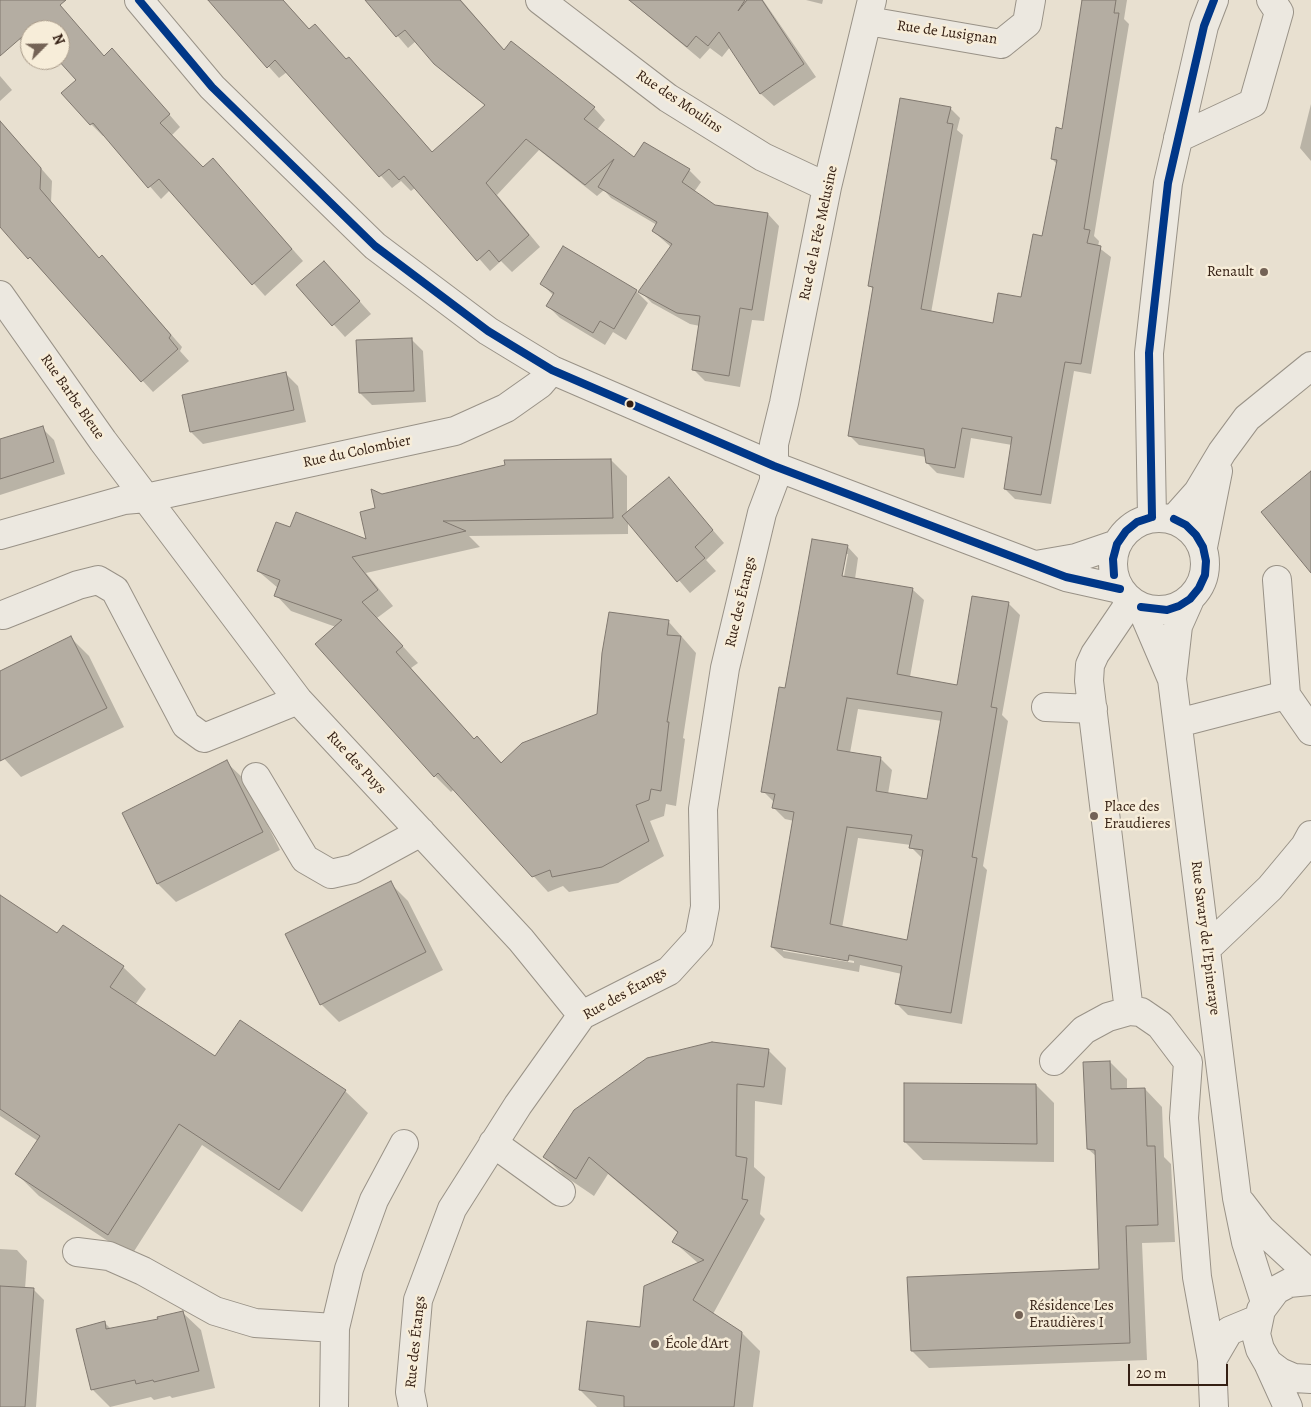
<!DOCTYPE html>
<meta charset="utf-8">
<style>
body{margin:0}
#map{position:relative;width:1311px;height:1407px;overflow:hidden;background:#e8e0d0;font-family:Alegreya,serif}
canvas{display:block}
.north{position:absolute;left:20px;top:20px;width:50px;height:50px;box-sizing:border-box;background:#f7edd9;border:1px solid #a99b8a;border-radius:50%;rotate:67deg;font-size:14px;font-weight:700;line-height:20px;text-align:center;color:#352014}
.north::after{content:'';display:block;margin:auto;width:18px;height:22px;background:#746356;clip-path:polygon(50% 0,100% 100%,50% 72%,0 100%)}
.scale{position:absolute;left:1128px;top:1364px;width:100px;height:22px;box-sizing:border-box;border:2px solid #352014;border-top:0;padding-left:6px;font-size:15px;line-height:18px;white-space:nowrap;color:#352014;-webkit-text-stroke:4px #f7edd9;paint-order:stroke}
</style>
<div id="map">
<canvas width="1311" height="1407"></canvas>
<div class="north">N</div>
<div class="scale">20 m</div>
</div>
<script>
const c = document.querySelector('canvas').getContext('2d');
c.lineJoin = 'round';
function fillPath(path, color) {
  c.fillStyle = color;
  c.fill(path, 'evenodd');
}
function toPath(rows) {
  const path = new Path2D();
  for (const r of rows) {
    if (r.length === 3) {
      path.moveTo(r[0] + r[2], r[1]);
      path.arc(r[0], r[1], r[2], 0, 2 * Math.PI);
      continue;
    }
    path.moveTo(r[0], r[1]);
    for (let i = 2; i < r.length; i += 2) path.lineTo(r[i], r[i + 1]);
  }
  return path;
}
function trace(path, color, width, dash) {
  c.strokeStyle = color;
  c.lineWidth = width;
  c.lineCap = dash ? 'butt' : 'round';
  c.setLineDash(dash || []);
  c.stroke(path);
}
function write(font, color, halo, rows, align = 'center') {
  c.font = font + ' Alegreya,serif';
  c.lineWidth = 5;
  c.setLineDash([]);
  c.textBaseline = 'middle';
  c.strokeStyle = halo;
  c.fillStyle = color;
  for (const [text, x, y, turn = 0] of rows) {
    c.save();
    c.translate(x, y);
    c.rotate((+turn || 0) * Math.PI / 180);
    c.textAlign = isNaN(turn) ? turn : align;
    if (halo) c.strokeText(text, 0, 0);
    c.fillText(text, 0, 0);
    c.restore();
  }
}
const shadow = toPath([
 [0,0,55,0,105,57,124,62,180,127,171,136,203,168,213,160,303,261,265,296,170,190,161,199,104,134,103,136,91,124,63,93,77,80,60,60,60,30,30,30,30,51,0,18],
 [209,0,283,0,310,30,315,25,347,60,349,58,360,70,433,153,486,106,448,76,416,41,408,48,367,0,461,0,505,51,594,108,605,120,597,130,635,159,689,170,701,182,694,192,715,206,768,214,779,226,764,321,752,320,740,387,705,381,693,369,700,326,690,324,652,303,640,291,671,247,653,231,657,225,611,198,604,190,597,196,539,150,497,195,540,247,512,272,501,261,490,271,416,187,411,191,401,181,392,188,287,72,279,78],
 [629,0,763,0,816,77,774,106,761,94,730,47,722,57,710,48,700,59],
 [806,0,823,0,822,4],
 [1082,0,1127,0,1124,19,1129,24,1094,236,1099,241,1098,247,1111,257,1091,374,1074,371,1051,504,1015,499,1005,489,1012,445,971,438,964,478,937,473,927,463,926,457,859,445,849,435,874,290,869,285,950,108,960,118,957,130,963,135,931,313,994,324,1022,298,1043,237,1057,164,1052,159,1063,130],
 [0,76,12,90,0,101],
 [1311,104,1311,161,1300,148],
 [0,121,52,181,51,202,100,259,102,257,113,268,182,347,180,351,189,361,153,392,0,225],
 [336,275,371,314,345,337,298,285],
 [542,284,636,291,648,303,626,340,613,332,605,345,560,318,548,306,554,296],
 [411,339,423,351,426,402,372,405,360,393],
 [286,374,298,386,306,422,203,444,191,432],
 [42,428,54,440,65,474,0,495,0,440],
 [611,460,627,476,627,513,668,478,724,543,706,560,716,571,690,593,628,521,628,534,469,536,480,547,366,573,393,606,377,618,418,663,411,668,475,740,477,738,502,763,598,715,668,621,696,653,683,738,685,739,676,806,666,804,664,816,650,821,664,856,618,883,569,892,563,886,548,892,454,789,451,792,435,776,317,644,336,627,291,611,276,595,278,588,258,571,291,529,368,541,382,495],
 [847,546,858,558,855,579,912,589,924,600,910,677,958,686,1009,604,1020,615,1002,715,1008,721,983,866,987,870,962,1024,908,1015,897,1004,902,974,860,965,859,972,784,958,772,947,794,821,785,819,774,808,775,803,763,791,786,690],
 [845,554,848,554,843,582,840,582],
 [858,709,942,721,928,801,888,794,892,770,880,758,850,753],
 [858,838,911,845,911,847,923,859,908,941,842,928],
 [783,948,854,961,854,963,783,951],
 [71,638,89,656,124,727,21,777,0,754,0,673],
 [226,762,245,780,280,850,176,902,158,884,124,813],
 [390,883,408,901,443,970,339,1022,321,1004],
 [0,897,57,935,123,967,146,989,135,1005,216,1058,240,1022,345,1091,368,1113,302,1212,202,1145,131,1256,39,1196,17,1174,38,1141,0,1116],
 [768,1050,786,1068,782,1105,755,1101,754,1167,765,1177,760,1214,765,1219,713,1314,742,1333,760,1351,753,1407,597,1407,580,1390,641,1329,698,1263,674,1242,678,1233,608,1174,594,1196,563,1175,545,1157],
 [1110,1062,1127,1079,1127,1090,1145,1089,1162,1107,1164,1157,1171,1164,1175,1242,1142,1243,1147,1360,929,1368,912,1351,1101,1271,1097,1157,1088,1149],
 [1036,1085,1054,1103,1054,1162,923,1160,905,1142],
 [0,1249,17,1250,27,1261,25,1289,34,1290,44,1300,36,1407,0,1407],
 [183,1313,201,1330,215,1388,172,1398,170,1396,154,1400,151,1397,110,1407,92,1389,105,1323,111,1329,159,1320]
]);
const building = toPath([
 [0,0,66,0,60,5,104,56,112,48,170,114,160,123,203,167,213,158,292,249,252,285,159,179,148,188,93,123,90,125,61,93,76,80,58,60,60,60,60,30,30,30,0,56,0,0],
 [208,0,283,0,309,29,315,24,346,59,349,57,432,152,485,105,434,64,405,30,396,37,365,0,460,0,504,50,511,41,595,107,584,119,634,157,644,142,690,169,682,182,715,205,768,213,752,310,740,308,729,376,692,370,700,316,677,313,638,292,672,244,652,231,657,222,598,187,614,159,585,185,526,139,486,183,529,235,499,262,489,250,477,261,404,176,399,180,389,169,379,177,275,60,267,68,208,0],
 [629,0,745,0,738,11,747,0,762,0,804,64,760,94,719,32,708,46,696,36,687,47,629,0],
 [1082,0,1116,0,1114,13,1119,13,1084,229,1090,230,1087,243,1101,246,1081,364,1065,362,1041,495,1004,489,1012,437,962,428,955,468,926,463,924,449,848,436,873,287,868,286,900,98,951,107,947,123,953,124,921,309,993,323,998,293,1021,297,1033,234,1042,236,1057,160,1051,159,1056,127,1062,129,1082,0],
 [0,121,41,168,40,189,99,258,102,255,171,335,169,338,178,349,141,382,30,257,28,259,0,227,0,121],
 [563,246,637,290,614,329,600,321,593,333,546,306,554,293,540,284,563,246],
 [324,261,360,301,332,326,296,285,324,261],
 [412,338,414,391,359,393,356,340,412,338],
 [286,372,294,410,190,432,182,395,286,372],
 [43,426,54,462,0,479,0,439,43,426],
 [611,459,613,518,443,521,466,531,352,557,378,590,362,602,403,646,396,652,474,739,477,736,501,763,522,743,597,714,602,653,609,612,669,620,667,635,681,636,667,722,669,722,661,791,651,789,649,800,636,805,649,841,602,867,552,877,550,870,532,877,438,773,434,777,315,644,342,620,274,596,280,580,257,571,276,522,290,527,296,512,366,539,360,512,375,508,371,489,382,494,505,465,504,460,611,459],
 [1311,471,1311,573,1261,512,1311,471],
 [669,477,713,530,695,547,705,558,677,582,622,516,669,477],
 [812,539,848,545,842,576,913,588,897,674,957,685,972,596,1009,602,991,707,997,708,972,857,977,858,951,1013,895,1004,902,966,849,955,848,961,771,947,794,812,772,808,775,794,761,792,779,687,785,688,812,539],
 [847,698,942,712,927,799,876,791,881,757,837,750,847,698],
 [847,827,912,835,909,848,923,850,907,940,830,924,847,827],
 [71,636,107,708,0,761,0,671,71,636],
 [227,760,263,832,157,884,122,813,227,760],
 [391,881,426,952,320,1005,285,934,391,881],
 [0,895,57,933,63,925,124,966,110,987,215,1056,240,1020,346,1090,279,1190,179,1124,108,1235,15,1174,40,1136,0,1109,0,895],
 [712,1042,769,1049,764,1087,737,1084,736,1156,747,1158,742,1199,748,1200,693,1300,742,1332,734,1407,624,1407,624,1396,579,1390,587,1321,640,1327,644,1286,704,1260,672,1242,678,1232,589,1157,576,1179,543,1157,574,1110,647,1058,712,1042],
 [1110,1061,1111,1089,1145,1088,1147,1146,1155,1146,1158,1225,1126,1226,1130,1343,911,1351,907,1277,1099,1269,1095,1150,1087,1149,1083,1062,1110,1061],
 [904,1083,1036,1084,1037,1144,904,1142,904,1083],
 [0,1286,34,1288,25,1407,0,1407,0,1286],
 [183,1311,199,1371,154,1382,153,1380,136,1384,135,1380,91,1390,76,1329,105,1321,106,1329,158,1319,157,1317,183,1311]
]);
const minor = toPath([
 [139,0,212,87,375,246,488,331,552,370,774,466,1066,577,1120,589],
 [540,0,668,98,763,157,827,187],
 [868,21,1001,44,1027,23,1031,0],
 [1178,138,1253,103,1279,12,1271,0],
 [0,295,103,441,298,700,521,940,582,1015],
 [1152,517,1149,353,1168,183,1204,26,1214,0],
 [1159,564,46],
 [1174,519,1198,492,1222,452,1247,418,1311,366],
 [0,535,124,500,146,498,455,431,506,408,540,384,552,370],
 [1203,547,1218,471],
 [1036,565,1076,558,1117,544],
 [1277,580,1286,695,1311,731],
 [1190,599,1178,626,1172,679,1237,1198,1246,1242,1265,1302],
 [1141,607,1171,677],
 [3,615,78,585,98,580,115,590,186,725,204,738,298,700],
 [1046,707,1093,709],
 [1178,723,1286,695],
 [256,777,305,859,331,874,353,869,421,832],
 [1206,949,1270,888,1305,846,1311,835],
 [1129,1011,1141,1012,1160,1025,1188,1062,1184,1118,1197,1277,1212,1360,1214,1407],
 [1054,1061,1084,1030,1108,1017,1129,1011,1089,681,1090,665,1095,654,1131,601],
 [493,1143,561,1192],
 [1241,1203,1261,1229,1311,1275],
 [77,1252,109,1256,143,1271,215,1311,255,1323,335,1328],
 [1311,1281,1289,1283,1276,1290,1261,1310,1256,1334,1260,1349,1268,1363,1280,1372,1294,1378,1311,1379],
 [1212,1360,1229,1331,1258,1319],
 [1268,1363,1288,1407],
 [334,1407,335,1328,349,1269,374,1200,404,1144],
 [413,1407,410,1392,418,1300,452,1209,518,1105,582,1015,669,971,699,938,705,907,703,809,725,668,762,513,774,481,774,444,784,403,827,187,872,0]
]);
const bus1 = toPath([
 [139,0,212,87,375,246,488,331,552,370,774,466,1066,577,1120,589],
 [1152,517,1149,353,1168,183,1204,26,1214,0],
 [1114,575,1113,559,1117,544,1126,531,1137,522,1152,517],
 [1141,607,1167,610,1179,606,1190,599,1199,588,1205,575,1206,561,1203,547,1196,535,1186,525,1174,519]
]);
const markers = [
 [1264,272,5,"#746356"],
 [630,404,4.5,"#352014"],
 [1094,816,5,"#746356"],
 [1019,1315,5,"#746356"],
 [655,1344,5,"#746356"]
];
const streetNames = [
 ["Rue de Lusignan",947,33,8],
 ["Rue des Moulins",679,102,34],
 ["Rue de la Fée Melusine",819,233,-78],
 ["Rue Barbe Bleue",72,397,55],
 ["Rue du Colombier",357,452,-12],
 ["Rue des Étangs",741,602,-77],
 ["Rue des Puys",356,763,47],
 ["Rue Savary de l'Epineraye",1205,938,83],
 ["Rue des Étangs",625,994,-29],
 ["Rue des Étangs",416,1342,-84]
];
const poiNames = [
 ["Renault",1254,272,"right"],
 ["Place des",1104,807],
 ["Eraudieres",1104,824],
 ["Résidence Les",1029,1306],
 ["Eraudières I",1029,1323],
 ["École d'Art",665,1344]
];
fillPath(shadow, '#0003');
fillPath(building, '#b4ada2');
trace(building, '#80786f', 1);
trace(minor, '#999287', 30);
trace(minor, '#ece8e0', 28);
trace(bus1, '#003788', 8);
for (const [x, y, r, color] of markers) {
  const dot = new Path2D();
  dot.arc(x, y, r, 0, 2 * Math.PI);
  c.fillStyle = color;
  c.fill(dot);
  trace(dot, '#f7edd9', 2);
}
write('15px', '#352014', '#f7edd9', streetNames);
write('15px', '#352014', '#f7edd9', poiNames, 'left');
</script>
